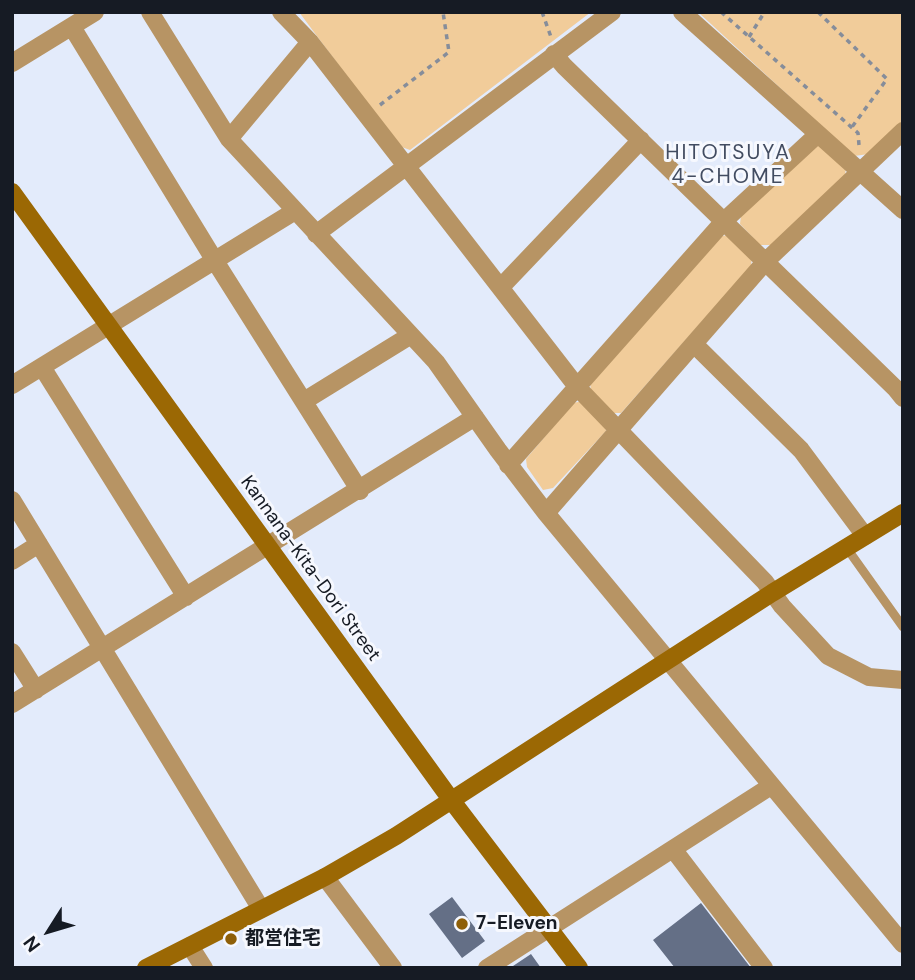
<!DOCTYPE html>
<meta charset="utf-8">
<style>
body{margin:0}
#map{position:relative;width:915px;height:980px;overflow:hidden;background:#e3ebfb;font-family:"DM Sans",sans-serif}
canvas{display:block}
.frame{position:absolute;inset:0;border:14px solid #161b24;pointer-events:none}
.north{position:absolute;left:14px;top:896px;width:70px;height:70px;-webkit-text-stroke:5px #f6f8fe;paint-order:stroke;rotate:233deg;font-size:19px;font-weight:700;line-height:28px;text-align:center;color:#161b24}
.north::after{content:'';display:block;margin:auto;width:24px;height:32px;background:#161b24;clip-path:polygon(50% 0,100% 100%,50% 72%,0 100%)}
</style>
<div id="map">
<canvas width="915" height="980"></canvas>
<div class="frame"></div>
<div class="north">N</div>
</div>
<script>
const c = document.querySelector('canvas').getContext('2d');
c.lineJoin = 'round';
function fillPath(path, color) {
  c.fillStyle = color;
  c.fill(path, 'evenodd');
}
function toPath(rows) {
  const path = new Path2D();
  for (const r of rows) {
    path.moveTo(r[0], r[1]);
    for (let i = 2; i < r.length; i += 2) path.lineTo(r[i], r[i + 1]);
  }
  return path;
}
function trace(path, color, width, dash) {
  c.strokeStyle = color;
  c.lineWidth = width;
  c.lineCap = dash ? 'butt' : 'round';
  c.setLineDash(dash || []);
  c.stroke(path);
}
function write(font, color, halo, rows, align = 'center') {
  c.font = font + ' "DM Sans","Noto Sans JP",sans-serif';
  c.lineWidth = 6;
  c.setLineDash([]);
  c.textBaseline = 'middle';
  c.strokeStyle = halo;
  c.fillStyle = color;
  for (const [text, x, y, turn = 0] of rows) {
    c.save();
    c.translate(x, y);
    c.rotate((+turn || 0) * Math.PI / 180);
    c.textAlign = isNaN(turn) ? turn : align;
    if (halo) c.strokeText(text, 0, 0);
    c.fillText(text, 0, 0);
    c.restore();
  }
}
const green = toPath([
 [299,12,591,12,410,150,399,146],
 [698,12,903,12,903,122,869,154,854,156],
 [814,146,824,146,846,165,845,177,771,245,760,245,740,224,741,215],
 [731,235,752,256,751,266,621,413,612,413,591,393,590,381,720,236],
 [583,401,605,421,606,431,553,488,543,490,527,467,526,459,573,403]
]);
const building = toPath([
 [452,897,485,941,462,958,429,914],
 [701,903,751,968,675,968,653,940],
 [531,954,541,968,510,968]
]);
const path = toPath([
 [542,12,551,37],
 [721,12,858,133,859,145],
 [818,12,887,79,852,127],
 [749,37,764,13],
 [380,105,449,52,443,12]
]);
const lane = toPath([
 [846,547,903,627]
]);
const street = toPath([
 [150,12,229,139,436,362,498,450,546,513,903,944],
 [281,12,310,42,578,388,765,582,782,606,828,656,869,677,903,680],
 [682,12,903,210],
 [72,27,215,261,360,491],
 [554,54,564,66,895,388,903,398],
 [12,63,95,12],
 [229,139,310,42],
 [316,234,612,12],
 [501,287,641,140],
 [694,344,801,450,865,536],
 [42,367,186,597],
 [12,385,295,211],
 [304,401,411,335],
 [508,465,725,220,818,134],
 [12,500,261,909],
 [546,513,766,261,903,131],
 [12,561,39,544],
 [12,652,36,690],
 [12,704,475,417],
 [673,849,764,968],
 [325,877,393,968],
 [190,946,204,968],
 [487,968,771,786]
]);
const secondary = toPath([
 [12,192,452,801,579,968],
 [146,968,325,877,396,836,772,593,903,513]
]);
const markers = [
 [462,924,7,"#8e5f08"],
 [231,939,7,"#8e5f08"]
];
const streetNames = [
 ["Kannana-Kita-Dori Street",310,569,54]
];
const poiNames = [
 ["7-Eleven",476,924],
 ["都営住宅",245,939]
];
const neighbourhoodNames = [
 ["HITOTSUYA",728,153],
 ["4-CHOME",728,177]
];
fillPath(green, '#f1cc9a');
fillPath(building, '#646f86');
trace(path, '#868d9a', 3.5, [5, 5]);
trace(lane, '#b79464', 9);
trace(street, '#b79464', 18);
trace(secondary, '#9b6804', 18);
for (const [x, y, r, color] of markers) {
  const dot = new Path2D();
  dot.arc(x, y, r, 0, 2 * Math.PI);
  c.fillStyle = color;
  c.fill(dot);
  trace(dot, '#f6f8fe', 2.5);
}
write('19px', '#161b24', '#f6f8fe', streetNames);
write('bold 19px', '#161b24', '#f6f8fe', poiNames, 'left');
c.letterSpacing = '2px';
write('21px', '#424c61', '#f6f8fe', neighbourhoodNames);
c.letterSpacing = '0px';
</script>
